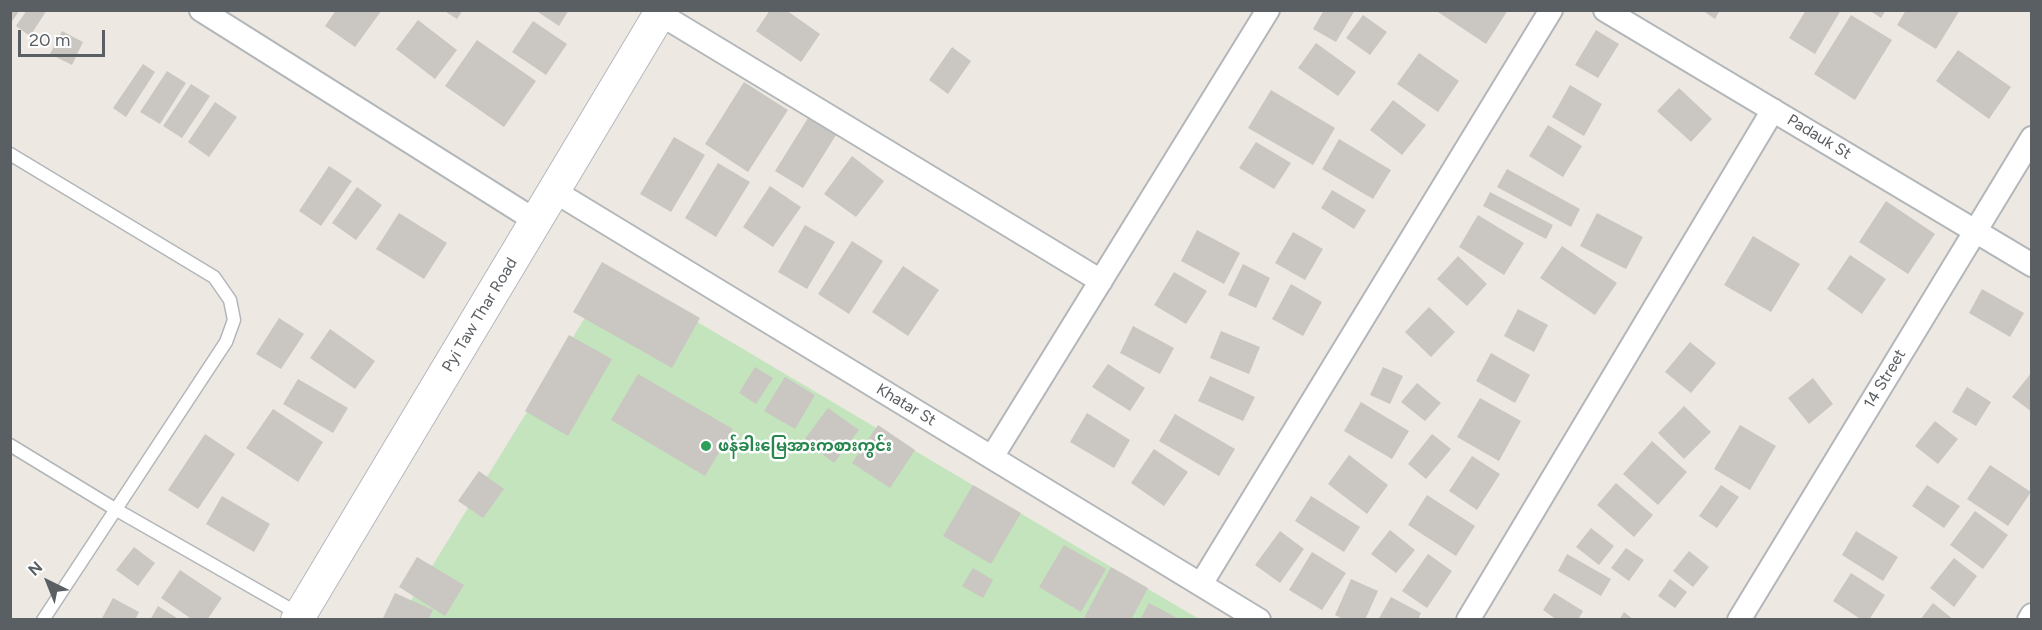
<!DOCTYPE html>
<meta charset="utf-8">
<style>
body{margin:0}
#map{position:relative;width:2042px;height:630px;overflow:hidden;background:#ede9e2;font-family:Figtree,sans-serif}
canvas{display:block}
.frame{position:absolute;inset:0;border:12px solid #5a5f63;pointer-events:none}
.north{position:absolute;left:18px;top:552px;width:60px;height:60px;-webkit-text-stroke:4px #fff;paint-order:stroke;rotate:317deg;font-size:16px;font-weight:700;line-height:24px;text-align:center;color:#5a5f63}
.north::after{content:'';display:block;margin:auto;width:21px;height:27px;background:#5a5f63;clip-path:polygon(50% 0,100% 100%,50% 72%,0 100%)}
.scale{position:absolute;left:18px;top:30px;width:87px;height:27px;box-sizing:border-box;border:3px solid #5a5f63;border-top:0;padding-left:8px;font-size:18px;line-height:21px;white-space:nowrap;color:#5a5f63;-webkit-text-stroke:4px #fff;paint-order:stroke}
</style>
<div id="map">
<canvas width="2042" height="630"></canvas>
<div class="frame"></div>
<div class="north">N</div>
<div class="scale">20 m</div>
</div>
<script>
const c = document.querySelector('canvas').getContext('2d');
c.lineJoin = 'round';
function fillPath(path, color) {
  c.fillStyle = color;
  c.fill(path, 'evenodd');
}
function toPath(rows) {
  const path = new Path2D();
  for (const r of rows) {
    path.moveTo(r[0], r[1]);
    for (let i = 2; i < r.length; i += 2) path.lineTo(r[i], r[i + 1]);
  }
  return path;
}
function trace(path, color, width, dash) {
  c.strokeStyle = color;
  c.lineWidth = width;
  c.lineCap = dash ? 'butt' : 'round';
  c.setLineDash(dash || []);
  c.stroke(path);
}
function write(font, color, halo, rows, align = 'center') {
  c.font = font + ' Figtree,"Noto Sans Myanmar",sans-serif';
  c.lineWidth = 5;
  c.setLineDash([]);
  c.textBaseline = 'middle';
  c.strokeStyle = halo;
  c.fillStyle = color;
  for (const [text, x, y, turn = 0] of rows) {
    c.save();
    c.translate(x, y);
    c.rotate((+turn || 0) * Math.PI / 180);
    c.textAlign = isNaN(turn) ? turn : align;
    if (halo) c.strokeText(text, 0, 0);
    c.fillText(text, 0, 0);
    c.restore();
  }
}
const green = toPath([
 [613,272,1199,619,399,620]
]);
const building = toPath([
 [10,10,20,10,10,24],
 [27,10,47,10,30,36,16,26],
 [336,10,382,10,355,47,325,26],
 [443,10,463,10,457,19],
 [535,10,569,10,559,26],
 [770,10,786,10,820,34,801,62,756,31],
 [1324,10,1355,10,1336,42,1313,29],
 [1435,10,1508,10,1486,44],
 [1702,10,1720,10,1715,19],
 [1806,10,1841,10,1815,54,1789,38],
 [1869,10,1886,10,1881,18],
 [1906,10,1960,10,1936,49,1897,25],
 [1363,15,1387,32,1370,55,1346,38],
 [1851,15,1892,40,1855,100,1814,74],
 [418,20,457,50,435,79,396,49],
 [533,21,567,44,546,75,512,52],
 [1596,30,1619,44,1598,78,1575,65],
 [62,31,83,42,72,65,50,54],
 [477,40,536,81,504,127,445,86],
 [1316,43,1356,72,1338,96,1298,68],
 [952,47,971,61,948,94,929,80],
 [1958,50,2011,87,1989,119,1936,81],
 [1419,53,1459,81,1438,112,1397,84],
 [143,64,155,72,126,117,113,108],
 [167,71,186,83,160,124,140,112],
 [744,82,788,110,748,172,705,144],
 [191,84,210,96,182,138,163,126],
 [1570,85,1602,104,1584,136,1552,117],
 [1679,88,1712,119,1691,142,1657,111],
 [1271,90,1335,128,1313,165,1248,128],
 [1393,100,1426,125,1402,155,1370,130],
 [215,102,237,117,209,157,188,142],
 [808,118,836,135,803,188,775,171],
 [1548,125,1582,146,1563,177,1529,156],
 [674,137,705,155,671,212,640,194],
 [1339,139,1391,170,1373,199,1322,169],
 [1256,142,1291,163,1274,189,1239,168],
 [852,156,884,181,856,217,824,194],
 [718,163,750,182,716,237,685,218],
 [329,166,352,181,321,226,299,211],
 [1507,169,1580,209,1571,227,1497,187],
 [770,186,801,207,773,247,743,227],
 [357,187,382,205,356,240,332,223],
 [1332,190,1366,210,1354,229,1321,208],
 [1490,192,1553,225,1546,239,1483,206],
 [1886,201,1935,234,1908,274,1859,242],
 [399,213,447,243,424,279,376,249],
 [1597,213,1643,237,1626,269,1580,246],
 [1478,215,1524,243,1504,275,1459,247],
 [805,225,835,242,807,289,778,272],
 [1197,230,1240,253,1224,284,1181,261],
 [1293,232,1323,249,1305,280,1275,263],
 [1753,236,1800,264,1771,312,1724,285],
 [852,241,883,261,849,314,818,294],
 [1562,246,1617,283,1595,315,1540,278],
 [1850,255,1886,279,1862,314,1827,289],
 [1458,256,1487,284,1467,306,1437,279],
 [602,262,700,318,672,368,573,312],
 [1243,264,1270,278,1256,308,1228,295],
 [903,266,939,290,908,336,872,312],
 [1174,272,1207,291,1186,324,1154,305],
 [1291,284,1322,302,1303,336,1272,319],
 [1982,289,2024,313,2010,337,1969,313],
 [1429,307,1455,332,1431,357,1405,332],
 [1518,309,1548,325,1534,352,1504,336],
 [279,318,304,334,281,369,256,354],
 [1133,326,1174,348,1160,374,1120,353],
 [330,329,375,361,355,389,310,358],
 [1221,331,1260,347,1249,374,1210,358],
 [569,335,612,359,568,436,525,411],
 [1690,342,1716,363,1691,393,1665,372],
 [1491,353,1530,375,1515,403,1476,381],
 [1108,364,1145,388,1130,411,1092,387],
 [755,367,773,378,756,404,739,393],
 [1383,367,1403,376,1390,404,1370,395],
 [2032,372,2032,412,2012,397],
 [638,374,733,429,705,476,611,420],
 [1210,376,1255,397,1243,421,1198,401],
 [785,377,815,395,795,429,764,411],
 [1813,378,1833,404,1809,424,1788,398],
 [298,379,348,408,333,433,283,404],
 [1417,383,1441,403,1425,421,1401,402],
 [1967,387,1991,402,1976,426,1952,412],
 [1480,398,1521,421,1499,461,1457,437],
 [1361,402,1409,431,1392,459,1344,431],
 [1684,406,1711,432,1684,459,1658,433],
 [828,408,859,430,834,463,804,440],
 [273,409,323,442,298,482,246,448],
 [1087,413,1130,440,1114,468,1070,442],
 [1175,414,1235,449,1219,476,1159,441],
 [1935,421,1958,439,1938,464,1915,446],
 [878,425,915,450,890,488,852,463],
 [1740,425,1776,446,1750,490,1714,469],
 [205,434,235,454,198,509,168,490],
 [1432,434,1451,449,1426,479,1408,464],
 [1652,441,1687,472,1658,505,1623,474],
 [1154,449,1188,472,1164,506,1131,483],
 [1349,455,1388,485,1367,514,1328,484],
 [1472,456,1500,474,1477,510,1449,491],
 [1990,465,2031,492,2008,526,1967,499],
 [479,471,504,489,483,518,458,501],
 [1616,483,1653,515,1634,537,1597,505],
 [973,485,1021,513,991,564,943,536],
 [1721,485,1739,497,1717,528,1699,516],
 [1927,485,1960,506,1944,528,1912,506],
 [1427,495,1475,526,1456,556,1408,525],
 [222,496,270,524,254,552,206,524],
 [1311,496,1360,527,1344,552,1295,521],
 [1975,511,2008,535,1983,569,1950,545],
 [1591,528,1614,546,1599,565,1576,547],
 [1390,530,1415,550,1396,573,1371,554],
 [1280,531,1304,549,1280,583,1255,565],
 [1856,531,1898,557,1883,581,1842,555],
 [1064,545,1106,569,1081,612,1039,587],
 [134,547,155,563,138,586,116,570],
 [1626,548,1644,560,1629,581,1611,568],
 [1689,551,1709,567,1693,587,1673,571],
 [1312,552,1346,573,1322,610,1289,590],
 [1428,554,1452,571,1427,608,1402,591],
 [1567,554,1611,579,1601,596,1558,571],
 [417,557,464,585,445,616,399,587],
 [1954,558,1977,576,1954,607,1930,588],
 [1111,567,1148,588,1131,620,1083,620],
 [973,568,993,580,983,598,962,586],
 [180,570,222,598,207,620,193,620,161,598],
 [1851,573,1885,595,1869,620,1862,620,1833,601],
 [1351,579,1378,591,1365,620,1345,620,1335,615],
 [1670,579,1687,592,1675,608,1658,596],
 [395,593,433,610,428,620,382,620],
 [1554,593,1583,611,1578,620,1557,620,1543,610],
 [1391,597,1421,613,1418,620,1378,620],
 [113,598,139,612,135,620,101,620],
 [1149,603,1181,620,1140,620],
 [1933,603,1954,620,1920,620],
 [158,606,180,620,150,620],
 [1624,612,1634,620,1619,620]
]);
const lane = toPath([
 [10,154,214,277,230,300,234,320,226,342,43,620],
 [10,445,115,509,299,614]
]);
const street = toPath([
 [201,10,536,221],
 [1605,10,2032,265],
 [660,14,1101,281],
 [554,191,1259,620],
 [992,457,1268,10],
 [1201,584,1551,10],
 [1468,620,1773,110],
 [1739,620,2032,138],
 [2029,620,2032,615]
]);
const secondary = toPath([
 [297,620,662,10]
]);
const markers = [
 [706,446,6,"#2e9e5b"]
];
const streetNames = [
 ["Padauk St",1819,137,31],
 ["Pyi Taw Thar Road",480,315,-59],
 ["14 Street",1885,379,-59],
 ["Khatar St",906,405,31]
];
const leisureNames = [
 ["ဖန်ခါးမြေအားကစားကွင်း",718,446]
];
fillPath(green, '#c4e4be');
fillPath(building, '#cac6c1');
trace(lane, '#b3b6b9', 15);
trace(street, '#b3b6b9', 26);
trace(secondary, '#b4b8bc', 34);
trace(lane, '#fff', 12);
trace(street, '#fff', 22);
trace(secondary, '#fff', 32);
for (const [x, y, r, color] of markers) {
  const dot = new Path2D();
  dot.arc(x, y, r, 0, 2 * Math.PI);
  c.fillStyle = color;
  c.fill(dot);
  trace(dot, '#fff', 2);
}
write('16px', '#5a5f63', '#fff', streetNames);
write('bold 16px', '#27864d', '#fff', leisureNames, 'left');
</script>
